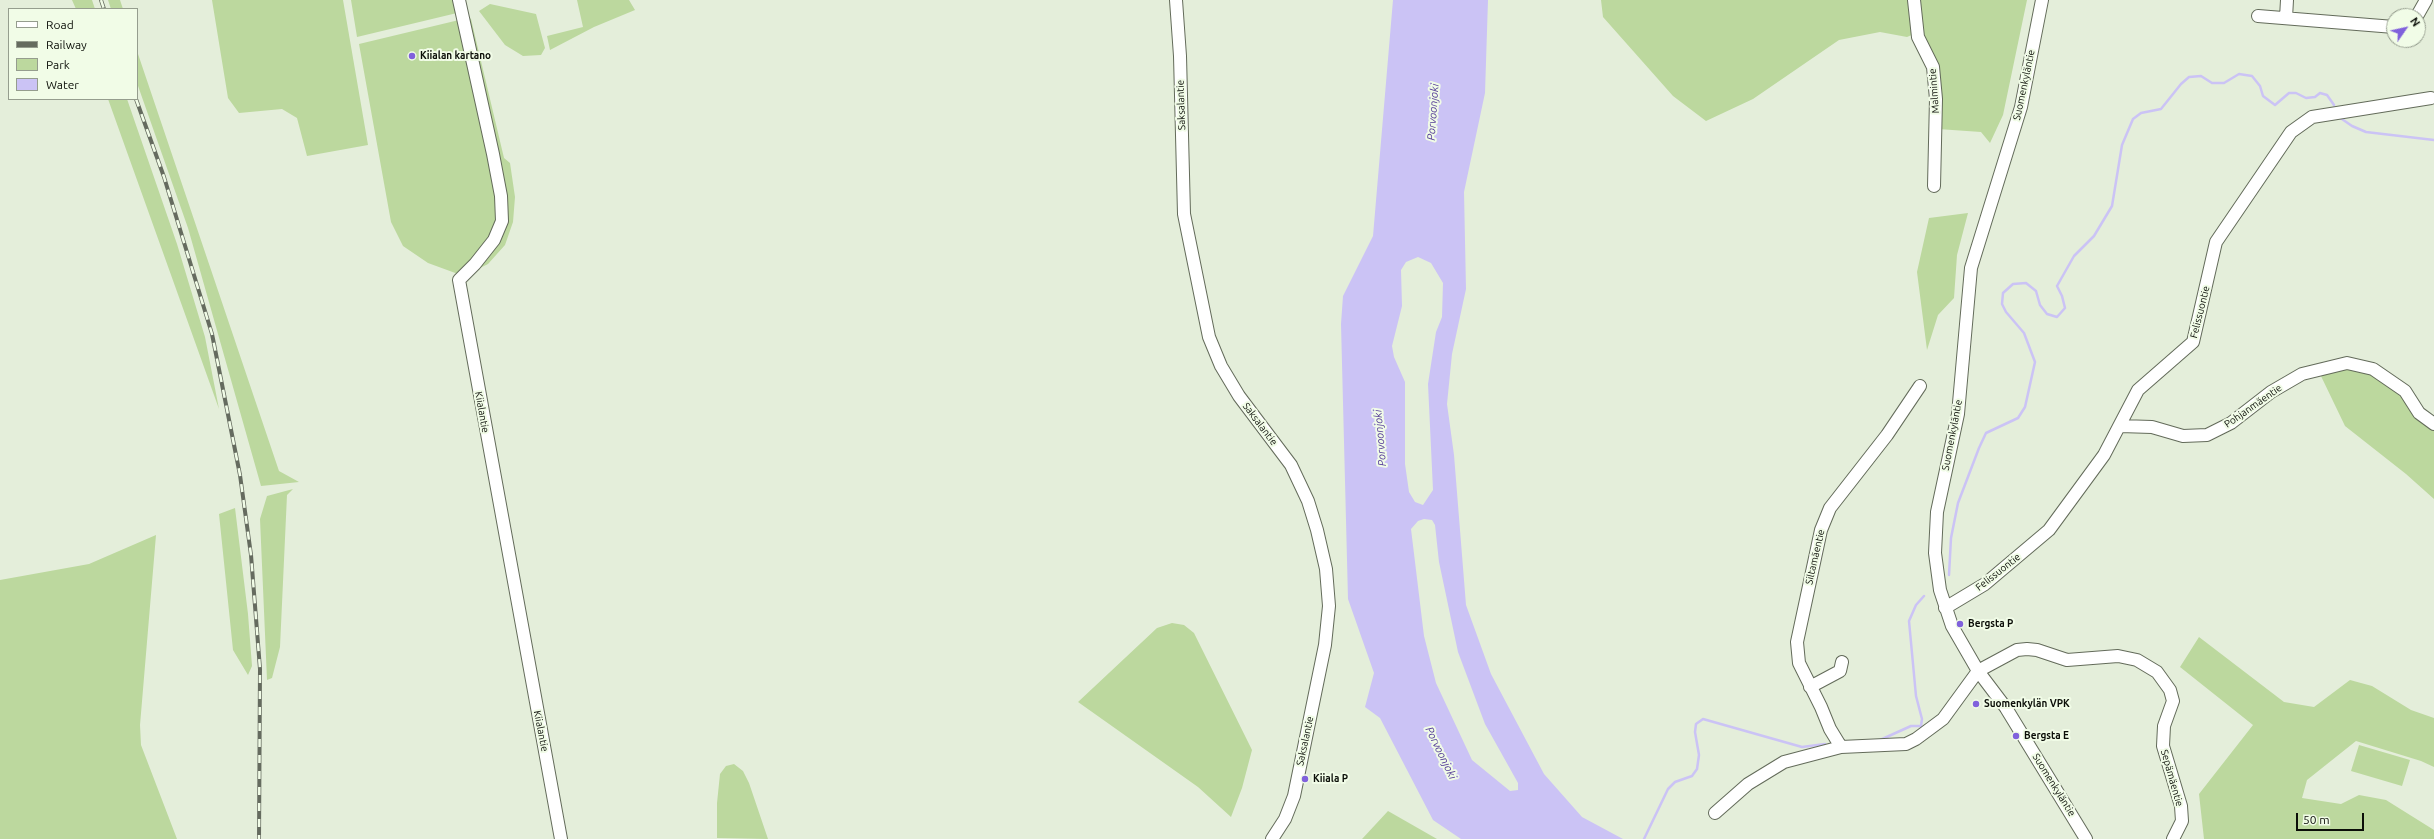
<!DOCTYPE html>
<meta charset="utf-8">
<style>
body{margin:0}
#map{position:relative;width:2434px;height:839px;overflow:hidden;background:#e4eeda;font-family:Ubuntu,sans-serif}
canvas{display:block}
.legend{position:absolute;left:8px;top:8px;width:130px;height:92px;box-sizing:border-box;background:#f1fce7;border:1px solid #959d8e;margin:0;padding:5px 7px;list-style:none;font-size:12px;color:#0b0e08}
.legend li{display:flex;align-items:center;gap:8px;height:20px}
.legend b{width:20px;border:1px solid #959d8e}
.north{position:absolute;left:2386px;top:8px;width:40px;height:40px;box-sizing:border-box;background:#f1fce7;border:1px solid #959d8e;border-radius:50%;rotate:56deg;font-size:11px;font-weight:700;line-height:16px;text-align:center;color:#0b0e08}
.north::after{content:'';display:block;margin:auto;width:14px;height:18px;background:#8061dc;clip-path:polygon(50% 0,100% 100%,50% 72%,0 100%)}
.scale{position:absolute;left:2296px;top:813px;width:68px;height:18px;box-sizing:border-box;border:2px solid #0b0e08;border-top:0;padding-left:5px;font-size:12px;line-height:14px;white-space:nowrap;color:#0b0e08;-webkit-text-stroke:3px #f1fce7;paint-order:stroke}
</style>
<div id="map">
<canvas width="2434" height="839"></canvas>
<ul class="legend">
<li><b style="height:5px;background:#fff"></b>Road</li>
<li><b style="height:5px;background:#656b5f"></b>Railway</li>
<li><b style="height:11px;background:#bcd89e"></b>Park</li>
<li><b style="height:11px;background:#cbc3f5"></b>Water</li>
</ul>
<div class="north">N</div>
<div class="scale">50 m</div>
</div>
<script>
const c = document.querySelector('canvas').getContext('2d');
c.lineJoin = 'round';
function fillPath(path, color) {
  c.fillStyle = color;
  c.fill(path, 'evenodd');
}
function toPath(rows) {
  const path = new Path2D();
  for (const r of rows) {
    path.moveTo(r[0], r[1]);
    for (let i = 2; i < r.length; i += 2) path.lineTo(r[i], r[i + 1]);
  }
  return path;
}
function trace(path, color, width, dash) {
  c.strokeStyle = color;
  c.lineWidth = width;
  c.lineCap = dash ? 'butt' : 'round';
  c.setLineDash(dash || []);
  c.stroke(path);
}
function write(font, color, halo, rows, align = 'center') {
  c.font = font + ' Ubuntu,sans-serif';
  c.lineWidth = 4;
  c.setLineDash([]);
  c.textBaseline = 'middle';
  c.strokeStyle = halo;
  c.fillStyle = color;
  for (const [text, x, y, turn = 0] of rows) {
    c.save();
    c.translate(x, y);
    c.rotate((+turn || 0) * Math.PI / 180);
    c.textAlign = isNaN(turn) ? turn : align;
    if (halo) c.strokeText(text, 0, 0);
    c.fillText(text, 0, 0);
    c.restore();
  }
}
const green = toPath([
 [72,0,92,0,95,9,76,9],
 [108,0,120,0,123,9,111,9],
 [212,0,343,0,368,145,307,156,297,118,282,109,239,113,228,98],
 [351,0,454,0,457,13,357,37],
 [577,0,629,0,635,10,594,27,550,50,547,36,583,27],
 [1601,0,1911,0,1914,34,1907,37,1880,32,1839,40,1753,99,1706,121,1673,96,1603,17],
 [1918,0,2027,0,2003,115,1990,143,1981,132,1938,129],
 [490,4,536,14,545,48,541,55,523,56,505,45,479,11],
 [468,17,471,19,504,158,510,163,515,197,513,222,505,245,488,264,476,270,500,243,506,222],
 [459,20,497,197,498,220,491,239,458,274,428,263,403,246,391,222,359,44],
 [137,51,279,471,299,482,261,486,188,228,137,83],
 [108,99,127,99,177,244,205,337,219,409],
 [1968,213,1957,255,1954,298,1938,315,1927,350,1917,272,1929,218],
 [2347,368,2371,374,2401,393,2434,429,2434,499,2406,474,2345,426,2320,374],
 [293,489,287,495,280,647,272,678,267,680,260,519,267,496],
 [235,508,248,614,252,666,248,675,233,650,219,514],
 [156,535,140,725,141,745,177,839,0,839,0,580,89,564],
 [1172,623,1184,625,1194,633,1252,750,1242,788,1231,817,1198,787,1078,702,1157,628],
 [2199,637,2284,702,2314,707,2350,680,2372,686,2411,710,2434,718,2434,767,2421,761,2356,741,2307,780,2302,798,2341,804,2359,795,2386,800,2434,830,2434,839,2204,839,2199,794,2253,725,2180,667],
 [2359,745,2410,760,2402,786,2351,771],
 [734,764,743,771,749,783,768,839,717,838,717,803,720,774,726,766],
 [1388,811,1437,839,1362,839]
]);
const water = toPath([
 [1393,0,1488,0,1485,93,1464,192,1466,289,1452,354,1447,404,1454,455,1466,605,1491,674,1544,774,1582,817,1623,839,1461,839,1433,820,1380,718,1365,707,1374,673,1348,599,1341,324,1343,296,1373,236],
 [1418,257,1431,263,1443,283,1442,317,1436,332,1428,384,1433,490,1423,505,1415,502,1409,492,1405,464,1405,382,1394,357,1392,346,1402,306,1401,270,1406,262],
 [1424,519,1432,520,1435,525,1439,562,1458,652,1485,724,1518,783,1518,790,1510,791,1472,760,1436,683,1424,636,1411,529,1418,521]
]);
const stream = toPath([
 [2339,117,2352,126,2366,132,2434,140],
 [1949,575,1951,538,1958,503,1979,448,1986,433,2018,418,2025,407,2035,362,2024,333,2006,312,2002,304,2003,293,2013,284,2026,283,2036,291,2040,305,2047,314,2057,317,2065,308,2062,296,2057,286,2074,256,2094,236,2112,206,2122,145,2133,119,2141,113,2161,109,2181,84,2189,77,2201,76,2212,83,2224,83,2239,74,2252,76,2260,86,2263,96,2275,105,2289,93,2296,93,2306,98,2315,97,2320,93,2327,95,2334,105],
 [1880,740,1911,726,1921,726,1922,719,1916,696,1909,621,1916,605,1924,596],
 [1644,839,1668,789,1675,782,1692,776,1697,769,1699,755,1695,732,1696,724,1703,719,1802,747,1825,744]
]);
const minor = toPath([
 [459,0,493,154,501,196,502,221,494,240,475,264,459,280,561,839],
 [1176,0,1180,56,1184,214,1209,337,1221,366,1239,396,1291,465,1308,501,1317,530,1326,569,1329,606,1325,645,1294,796,1285,819,1272,839],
 [1914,0,1918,37,1933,67,1936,99,1934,186],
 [2042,0,2021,107,1971,268,1958,414,1937,512,1935,553,1940,590,1952,626,1978,671,2006,708,2086,839],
 [2258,16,2394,27],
 [2417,16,2426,0],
 [2286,18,2287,0],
 [2120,426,2152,427,2183,436,2207,435,2231,423,2271,392,2302,374,2347,363,2373,369,2405,391,2419,413,2434,424],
 [1945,608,1985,584,2049,530,2104,455,2138,390,2193,342,2216,242,2291,132,2312,117,2431,98],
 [1810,687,1840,671,1842,662],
 [1841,747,1830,729,1821,707,1799,663,1797,642,1821,530,1830,508,1887,435,1920,386],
 [1715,813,1748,784,1784,762,1841,747,1906,744,1916,739,1943,719,1978,671,2017,650,2027,649,2037,650,2067,660,2118,656,2137,660,2157,672,2170,690,2173,701,2164,726,2163,746,2181,806,2182,821,2173,839]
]);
const rail = toPath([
 [101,0,104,9],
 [136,99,164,177,212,334,240,475,251,555,260,669,259,839]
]);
const markers = [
 [412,56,4,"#8061dc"],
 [1960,624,4,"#8061dc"],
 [1976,704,4,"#8061dc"],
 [2016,736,4,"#8061dc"],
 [1305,779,4,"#8061dc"]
];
const poiNames = [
 ["Kiialan kartano",420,56],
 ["Bergsta P",1968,624],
 ["Suomenkylän VPK",1984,704],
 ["Bergsta E",2024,736],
 ["Kiiala P",1313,779]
];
const streetNames = [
 ["Suomenkyläntie",2024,85,-78],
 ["Malmintie",1934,91,-94],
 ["Saksalantie",1181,105,-92],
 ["Felissuontie",2200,312,-76],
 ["Pohjanmäentie",2253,406,-35],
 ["Kiialantie",482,412,80],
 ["Saksalantie",1260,424,53],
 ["Suomenkyläntie",1952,435,-79],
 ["Siltamäentie",1815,557,-77],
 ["Felissuontie",1998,572,-38],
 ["Kiialantie",541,731,79],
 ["Saksalantie",1305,741,-78],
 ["Sepämäentie",2172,778,74],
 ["Suomenkyläntie",2054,785,58]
];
const waterNames = [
 ["Porvoonjoki",1433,112,-86],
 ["Porvoonjoki",1380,438,-95],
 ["Porvoonjoki",1441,753,64]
];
fillPath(green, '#bcd89e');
fillPath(water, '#cbc3f5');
trace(stream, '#cbc3f5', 2.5);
trace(minor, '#636b5a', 14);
trace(minor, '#fff', 12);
trace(rail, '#656b5f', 4);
trace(rail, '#f1fce7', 2.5, [8]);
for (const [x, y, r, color] of markers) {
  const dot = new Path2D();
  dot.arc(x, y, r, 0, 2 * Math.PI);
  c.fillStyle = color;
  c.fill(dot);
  trace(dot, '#f1fce7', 1.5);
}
write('bold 10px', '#0b0e08', '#f1fce7', poiNames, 'left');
write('10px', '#0b0e08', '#f1fce7', streetNames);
write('italic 11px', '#523996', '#f1fce7', waterNames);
</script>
